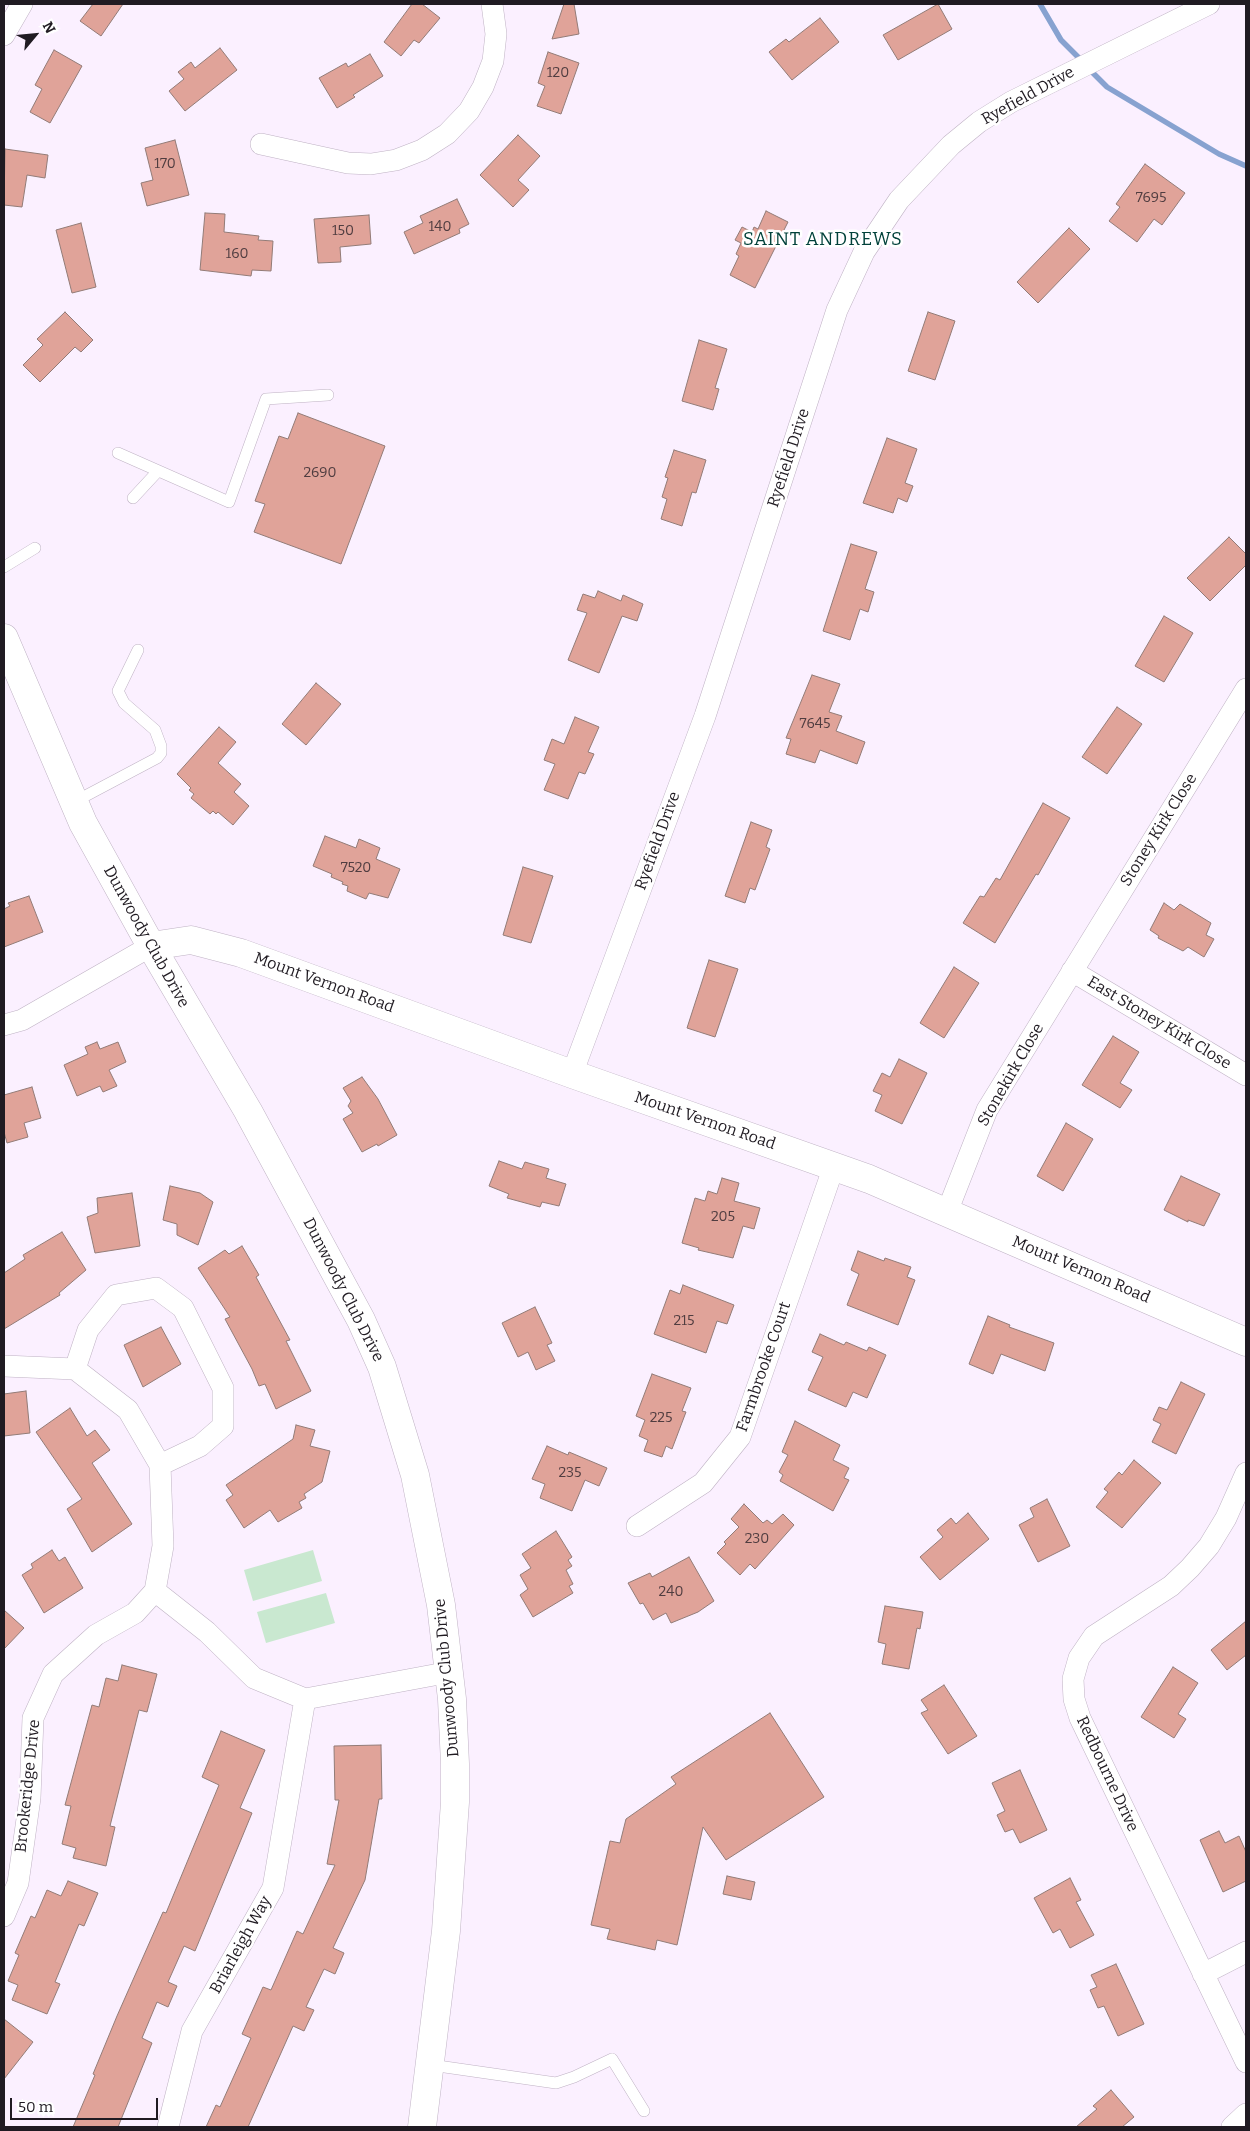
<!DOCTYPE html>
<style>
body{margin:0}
#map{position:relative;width:1250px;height:2131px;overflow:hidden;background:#fbf0ff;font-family:Bitter,serif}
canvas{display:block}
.frame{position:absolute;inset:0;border:5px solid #201b22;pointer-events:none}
.north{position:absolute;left:10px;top:10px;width:50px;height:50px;-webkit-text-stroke:4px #fff;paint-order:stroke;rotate:62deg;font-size:14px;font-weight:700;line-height:20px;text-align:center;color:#201b22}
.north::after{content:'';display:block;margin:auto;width:18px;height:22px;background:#201b22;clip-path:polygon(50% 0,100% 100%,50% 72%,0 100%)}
.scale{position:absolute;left:10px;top:2098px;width:148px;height:22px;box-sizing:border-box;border:2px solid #201b22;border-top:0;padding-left:6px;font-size:15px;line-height:18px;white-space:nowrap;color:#201b22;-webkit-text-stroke:4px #fff;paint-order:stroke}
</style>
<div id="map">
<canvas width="1250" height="2131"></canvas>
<div class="frame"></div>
<div class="north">N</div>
<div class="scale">50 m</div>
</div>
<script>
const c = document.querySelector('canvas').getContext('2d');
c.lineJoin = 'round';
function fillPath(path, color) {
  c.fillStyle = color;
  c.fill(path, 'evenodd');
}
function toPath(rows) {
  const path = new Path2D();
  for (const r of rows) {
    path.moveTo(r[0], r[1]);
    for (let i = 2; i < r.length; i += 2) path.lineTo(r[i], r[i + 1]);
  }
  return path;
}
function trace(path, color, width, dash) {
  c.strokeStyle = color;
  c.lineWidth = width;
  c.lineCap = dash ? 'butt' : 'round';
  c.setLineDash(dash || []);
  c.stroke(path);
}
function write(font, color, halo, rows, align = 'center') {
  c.font = font + ' Bitter,serif';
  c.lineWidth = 5;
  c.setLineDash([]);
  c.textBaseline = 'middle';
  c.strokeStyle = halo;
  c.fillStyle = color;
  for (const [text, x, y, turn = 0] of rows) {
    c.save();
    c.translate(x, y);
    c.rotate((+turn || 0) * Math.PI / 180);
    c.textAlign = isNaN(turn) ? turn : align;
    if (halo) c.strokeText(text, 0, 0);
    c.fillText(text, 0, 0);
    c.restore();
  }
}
const green = toPath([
 [313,1550,322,1581,253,1601,244,1570],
 [326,1593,335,1623,266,1643,257,1612]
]);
const stream = toPath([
 [1040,4,1061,40,1083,62],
 [1089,69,1107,87,1219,154,1246,166]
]);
const building = toPath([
 [93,4,123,4,101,36,80,21,93,4],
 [412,4,422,4,440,18,419,43,414,40,401,56,384,42,412,4],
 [564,4,574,4,579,34,552,39,564,4],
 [938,4,952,29,898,60,883,35,938,4],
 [820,18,839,42,792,80,769,52,786,39,789,42,820,18],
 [220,48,237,70,185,111,169,91,184,79,178,72,191,62,195,68,220,48],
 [54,50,82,66,50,123,30,112,42,89,35,85,54,50],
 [548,52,579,63,561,114,537,106,545,86,538,83,548,52],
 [370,54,383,76,353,95,355,97,337,108,319,78,346,63,348,67,370,54],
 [518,135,540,156,518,180,529,190,513,207,480,175,518,135],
 [175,140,189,195,147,206,141,183,153,180,145,148,175,140],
 [5,149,48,155,45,178,27,175,22,207,4,205,5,149],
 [1145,164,1185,193,1162,225,1154,219,1137,242,1109,221,1120,207,1116,204,1145,164],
 [457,199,469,224,459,229,460,233,414,254,404,232,423,223,420,216,457,199],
 [766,211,788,222,755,288,730,275,739,256,736,254,741,243,735,240,742,227,752,232,754,227,758,229,766,211],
 [205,213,225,214,224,232,259,236,258,240,273,241,271,271,252,270,251,276,200,270,205,213],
 [369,215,371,244,340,247,341,262,318,263,314,219,369,215],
 [81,223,96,287,72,293,56,230,81,223],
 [1069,228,1090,249,1038,303,1017,282,1069,228],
 [65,312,93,340,81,352,75,347,40,382,23,365,43,345,37,339,65,312],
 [928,312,955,321,935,380,908,371,928,312],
 [699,340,727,349,715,388,719,389,713,410,682,401,699,340],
 [298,413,385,446,341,564,254,532,265,504,255,501,279,436,288,439,298,413],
 [887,438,917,449,905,483,913,486,907,502,898,498,893,513,863,503,887,438],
 [674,450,706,460,696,493,692,492,682,526,661,519,667,499,662,497,668,478,665,477,674,450],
 [1229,537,1246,554,1246,565,1210,601,1187,578,1229,537],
 [851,544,877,552,865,589,874,592,868,612,860,609,850,640,823,631,851,544],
 [598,591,621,601,623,595,643,604,637,621,622,616,599,673,568,660,587,613,577,610,583,594,595,598,598,591],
 [1164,616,1193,633,1164,682,1135,666,1164,616],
 [812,675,840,684,829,712,842,716,836,731,865,742,857,764,820,750,815,763,786,754,791,739,786,738,812,675],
 [316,683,341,704,306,745,282,724,316,683],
 [1117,707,1142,724,1107,774,1082,757,1117,707],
 [575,717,599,727,588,752,594,754,585,774,579,772,568,799,544,790,555,764,544,760,552,739,564,744,575,717],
 [219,727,236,742,218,763,241,784,234,792,249,806,233,825,218,812,216,814,213,811,210,814,191,798,194,794,189,790,191,788,177,774,219,727],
 [1043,803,1070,818,1038,875,1036,874,995,943,963,923,980,896,984,897,996,878,1000,880,1043,803],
 [751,822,772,830,766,847,770,849,755,890,750,888,745,903,725,896,751,822],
 [325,836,356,848,359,839,380,848,376,859,400,869,388,898,369,893,366,899,347,891,348,886,342,884,343,882,331,877,332,874,313,866,325,836],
 [523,867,553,876,531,943,503,935,523,867],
 [29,896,43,932,4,947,4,909,10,906,8,903,29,896],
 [1164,903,1174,910,1180,904,1211,923,1206,935,1214,939,1204,957,1188,947,1183,951,1158,938,1159,936,1150,930,1164,903],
 [709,960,738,969,715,1037,687,1028,709,960],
 [954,967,979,983,944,1038,920,1023,954,967],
 [1113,1036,1139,1052,1120,1083,1132,1090,1120,1108,1082,1085,1113,1036],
 [97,1042,100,1049,118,1042,126,1062,109,1070,117,1086,103,1092,100,1086,77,1096,64,1065,88,1054,85,1047,97,1042],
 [899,1059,927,1073,902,1124,875,1111,882,1095,873,1091,882,1073,890,1077,899,1059],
 [362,1077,378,1099,397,1135,378,1146,377,1144,362,1152,343,1119,353,1113,348,1106,351,1101,343,1088,362,1077],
 [32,1087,41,1118,24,1123,28,1137,7,1143,4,1132,4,1095,32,1087],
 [1066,1123,1093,1139,1063,1191,1037,1176,1066,1123],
 [499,1161,522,1169,525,1162,549,1169,546,1178,566,1184,559,1206,542,1202,540,1207,507,1198,509,1194,489,1186,499,1161],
 [1181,1176,1220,1194,1204,1226,1188,1220,1188,1222,1164,1210,1181,1176],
 [722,1178,739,1183,734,1201,760,1208,754,1229,743,1226,733,1258,698,1250,699,1248,682,1243,695,1198,705,1201,708,1191,717,1194,722,1178],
 [170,1186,200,1193,213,1202,198,1245,177,1235,177,1224,163,1220,170,1186],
 [132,1193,140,1246,95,1253,87,1217,98,1213,97,1198,132,1193],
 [62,1232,86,1270,59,1293,60,1295,4,1329,4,1273,25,1259,23,1255,62,1232],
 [242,1246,259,1275,256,1277,290,1340,286,1341,311,1391,276,1409,265,1384,259,1386,252,1369,225,1319,230,1317,198,1268,225,1250,229,1254,242,1246],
 [858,1251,884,1261,885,1258,911,1267,907,1277,915,1280,898,1325,847,1305,859,1274,851,1270,858,1251],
 [683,1285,734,1305,727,1324,717,1321,706,1353,654,1334,670,1290,680,1294,683,1285],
 [535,1307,552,1343,547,1345,555,1361,536,1370,528,1352,518,1357,502,1323,535,1307],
 [988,1316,1010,1325,1009,1327,1054,1343,1045,1371,1001,1354,993,1374,969,1364,988,1316],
 [161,1327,181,1364,143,1387,124,1345,161,1327],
 [820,1334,844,1345,846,1342,867,1351,869,1347,886,1355,867,1398,853,1392,846,1407,808,1390,823,1357,812,1352,820,1334],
 [652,1374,691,1388,682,1411,686,1412,672,1449,666,1446,662,1457,644,1451,648,1440,639,1436,645,1420,636,1416,652,1374],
 [1181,1382,1205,1394,1176,1454,1152,1442,1161,1424,1153,1420,1159,1407,1167,1410,1181,1382],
 [26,1391,30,1433,4,1436,4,1394,26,1391],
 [70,1408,87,1436,95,1430,110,1450,92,1463,132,1524,92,1552,67,1509,82,1499,36,1432,70,1408],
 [795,1421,840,1445,833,1460,849,1468,844,1478,849,1480,833,1511,780,1481,783,1475,779,1472,788,1455,782,1452,795,1421],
 [296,1425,315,1430,310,1446,330,1451,322,1482,304,1494,306,1498,299,1502,302,1508,278,1522,270,1510,244,1528,226,1500,233,1495,226,1485,293,1439,296,1425],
 [547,1446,568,1455,569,1452,607,1468,599,1486,585,1480,572,1511,540,1498,545,1484,532,1479,547,1446],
 [1134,1460,1161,1483,1122,1528,1096,1507,1108,1492,1104,1489,1119,1472,1122,1475,1134,1460],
 [1047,1499,1070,1546,1038,1562,1019,1525,1034,1517,1030,1508,1047,1499],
 [744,1504,763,1523,767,1520,772,1524,783,1514,794,1525,755,1569,750,1564,740,1575,717,1553,726,1544,724,1542,739,1527,731,1519,744,1504],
 [968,1513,989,1539,940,1580,920,1557,943,1537,937,1530,951,1518,956,1524,968,1513],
 [556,1531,572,1557,568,1560,572,1566,566,1570,573,1584,569,1586,573,1593,533,1617,520,1595,528,1589,520,1575,531,1568,522,1554,556,1531],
 [52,1550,59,1561,65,1557,83,1588,44,1613,22,1575,33,1568,31,1564,52,1550],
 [689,1557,714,1601,698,1612,671,1623,666,1613,653,1620,643,1603,640,1604,628,1583,650,1573,652,1577,689,1557],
 [885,1606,923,1612,920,1629,917,1628,909,1669,882,1664,886,1644,878,1642,885,1606],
 [4,1610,24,1628,4,1649,4,1610],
 [1246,1621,1246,1655,1227,1670,1211,1650,1246,1621],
 [122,1665,157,1674,147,1712,139,1710,110,1826,115,1827,106,1866,73,1858,76,1848,62,1844,71,1806,65,1805,92,1705,99,1707,106,1678,118,1681,122,1665],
 [1173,1667,1198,1683,1178,1714,1186,1719,1174,1738,1141,1717,1173,1667],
 [944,1685,977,1736,948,1754,921,1713,928,1710,921,1700,944,1685],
 [770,1713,824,1797,726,1860,703,1827,677,1945,657,1940,655,1950,607,1939,610,1929,591,1925,610,1841,620,1843,626,1819,676,1784,671,1777,770,1713],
 [221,1731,265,1750,240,1808,252,1813,195,1951,184,1946,168,1982,177,1986,168,2007,157,2002,142,2038,152,2043,118,2127,73,2127,95,2075,93,2074,117,2016,163,1912,166,1913,219,1785,202,1777,221,1731],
 [381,1745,382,1799,379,1799,365,1880,333,1948,344,1953,335,1974,324,1969,306,2007,314,2010,304,2031,293,2026,248,2127,206,2127,216,2105,220,2107,251,2038,242,2034,263,1987,271,1990,297,1931,303,1934,335,1865,327,1864,339,1800,335,1800,334,1746,381,1745],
 [1020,1770,1047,1830,1020,1843,1013,1829,1005,1832,997,1815,1005,1811,992,1783,1020,1770],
 [1219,1831,1225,1843,1239,1836,1246,1852,1246,1881,1223,1892,1200,1840,1219,1831],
 [727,1876,755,1882,751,1900,723,1894,727,1876],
 [1070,1878,1081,1900,1076,1902,1094,1935,1070,1948,1060,1929,1053,1933,1034,1898,1070,1878],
 [68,1881,98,1893,84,1926,79,1924,55,1982,60,1984,47,2014,12,2000,18,1985,8,1981,19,1955,15,1953,31,1916,35,1918,47,1890,61,1896,68,1881],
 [1116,1964,1144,2024,1118,2036,1104,2006,1098,2008,1090,1990,1097,1987,1091,1975,1116,1964],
 [4,2019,33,2042,4,2079,4,2019],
 [1111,2090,1134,2117,1122,2127,1076,2127,1097,2109,1093,2106,1111,2090]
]);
const service = toPath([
 [118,453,229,502,266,399,328,395],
 [133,498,158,471],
 [4,567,35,548],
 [74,802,157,758,161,753,161,746,155,730,124,703,118,691,138,650],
 [431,2065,556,2083,574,2077,612,2059,644,2111]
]);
const minor = toPath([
 [4,35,22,4],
 [261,144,348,163,371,164,396,160,422,150,447,134,469,111,483,87,493,61,496,34,492,4],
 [1072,971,1246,1075],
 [4,1025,22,1020,151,946],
 [572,1074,705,716,837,310,864,252,899,200,951,145,979,122,1011,102,1209,4],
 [947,1212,987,1110,1246,689],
 [4,1366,75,1369,128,1410,160,1465,163,1546,155,1591],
 [75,1369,88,1330,116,1295,156,1288,183,1308,223,1388,223,1426,200,1446,160,1465],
 [1246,1473,1226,1518,1209,1546,1190,1568,1171,1586,1094,1636,1079,1658,1073,1679,1074,1699,1080,1718,1246,2062],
 [637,1526,703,1483,740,1437,834,1166],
 [4,1916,18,1883,30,1798,33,1718,53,1674,96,1635,135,1613,155,1591,207,1632,254,1678,305,1699,450,1672],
 [1203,1974,1246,1952],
 [168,2127,192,2031,273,1888,305,1699],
 [1232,2127,1246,2114]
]);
const tertiary = toPath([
 [151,946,248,1111,361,1320,382,1367,415,1475,441,1605,452,1699,455,1764,455,1802,446,1931,422,2127]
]);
const secondary = toPath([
 [4,638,83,823,151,946,191,940,241,953,572,1074,869,1179,1246,1342]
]);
const numberNames = [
 ["120",558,73],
 ["170",165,164],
 ["7695",1151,198],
 ["140",440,227],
 ["150",343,231],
 ["160",237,254],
 ["2690",320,473],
 ["7645",815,724],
 ["7520",356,868],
 ["205",723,1217],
 ["215",684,1321],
 ["225",661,1418],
 ["235",570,1473],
 ["230",757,1539],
 ["240",671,1592]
];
const streetNames = [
 ["Ryefield Drive",1028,96,-29],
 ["Ryefield Drive",789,458,-72],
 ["Stoney Kirk Close",1159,830,-58],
 ["Ryefield Drive",658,841,-70],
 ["Dunwoody Club Drive",146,937,61],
 ["Mount Vernon Road",324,983,20],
 ["East Stoney Kirk Close",1159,1023,31],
 ["Stonekirk Close",1011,1075,-60],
 ["Mount Vernon Road",705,1121,19],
 ["Mount Vernon Road",1081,1270,23],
 ["Dunwoody Club Drive",343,1290,63],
 ["Farmbrooke Court",764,1367,-71],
 ["Dunwoody Club Drive",447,1678,-95],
 ["Redbourne Drive",1107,1774,65],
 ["Brookeridge Drive",28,1786,-84],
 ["Briarleigh Way",241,1945,-61]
];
const neighbourhoodNames = [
 ["SAINT ANDREWS",823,240]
];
fillPath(green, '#c9e8d0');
trace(stream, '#87a2d0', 5.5);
fillPath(building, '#e0a399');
trace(building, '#927b77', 1);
trace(service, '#bfb2c4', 12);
trace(minor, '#bfb2c4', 22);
trace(tertiary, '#bfb2c4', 29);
trace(secondary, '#bfb2c4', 29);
trace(service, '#fff', 11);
trace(minor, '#fff', 21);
trace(tertiary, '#fff', 28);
trace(secondary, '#fff', 28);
write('14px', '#503d40', null, numberNames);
write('16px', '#201b22', '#fff', streetNames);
c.letterSpacing = '1px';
write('18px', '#01413a', '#fff', neighbourhoodNames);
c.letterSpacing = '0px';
</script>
